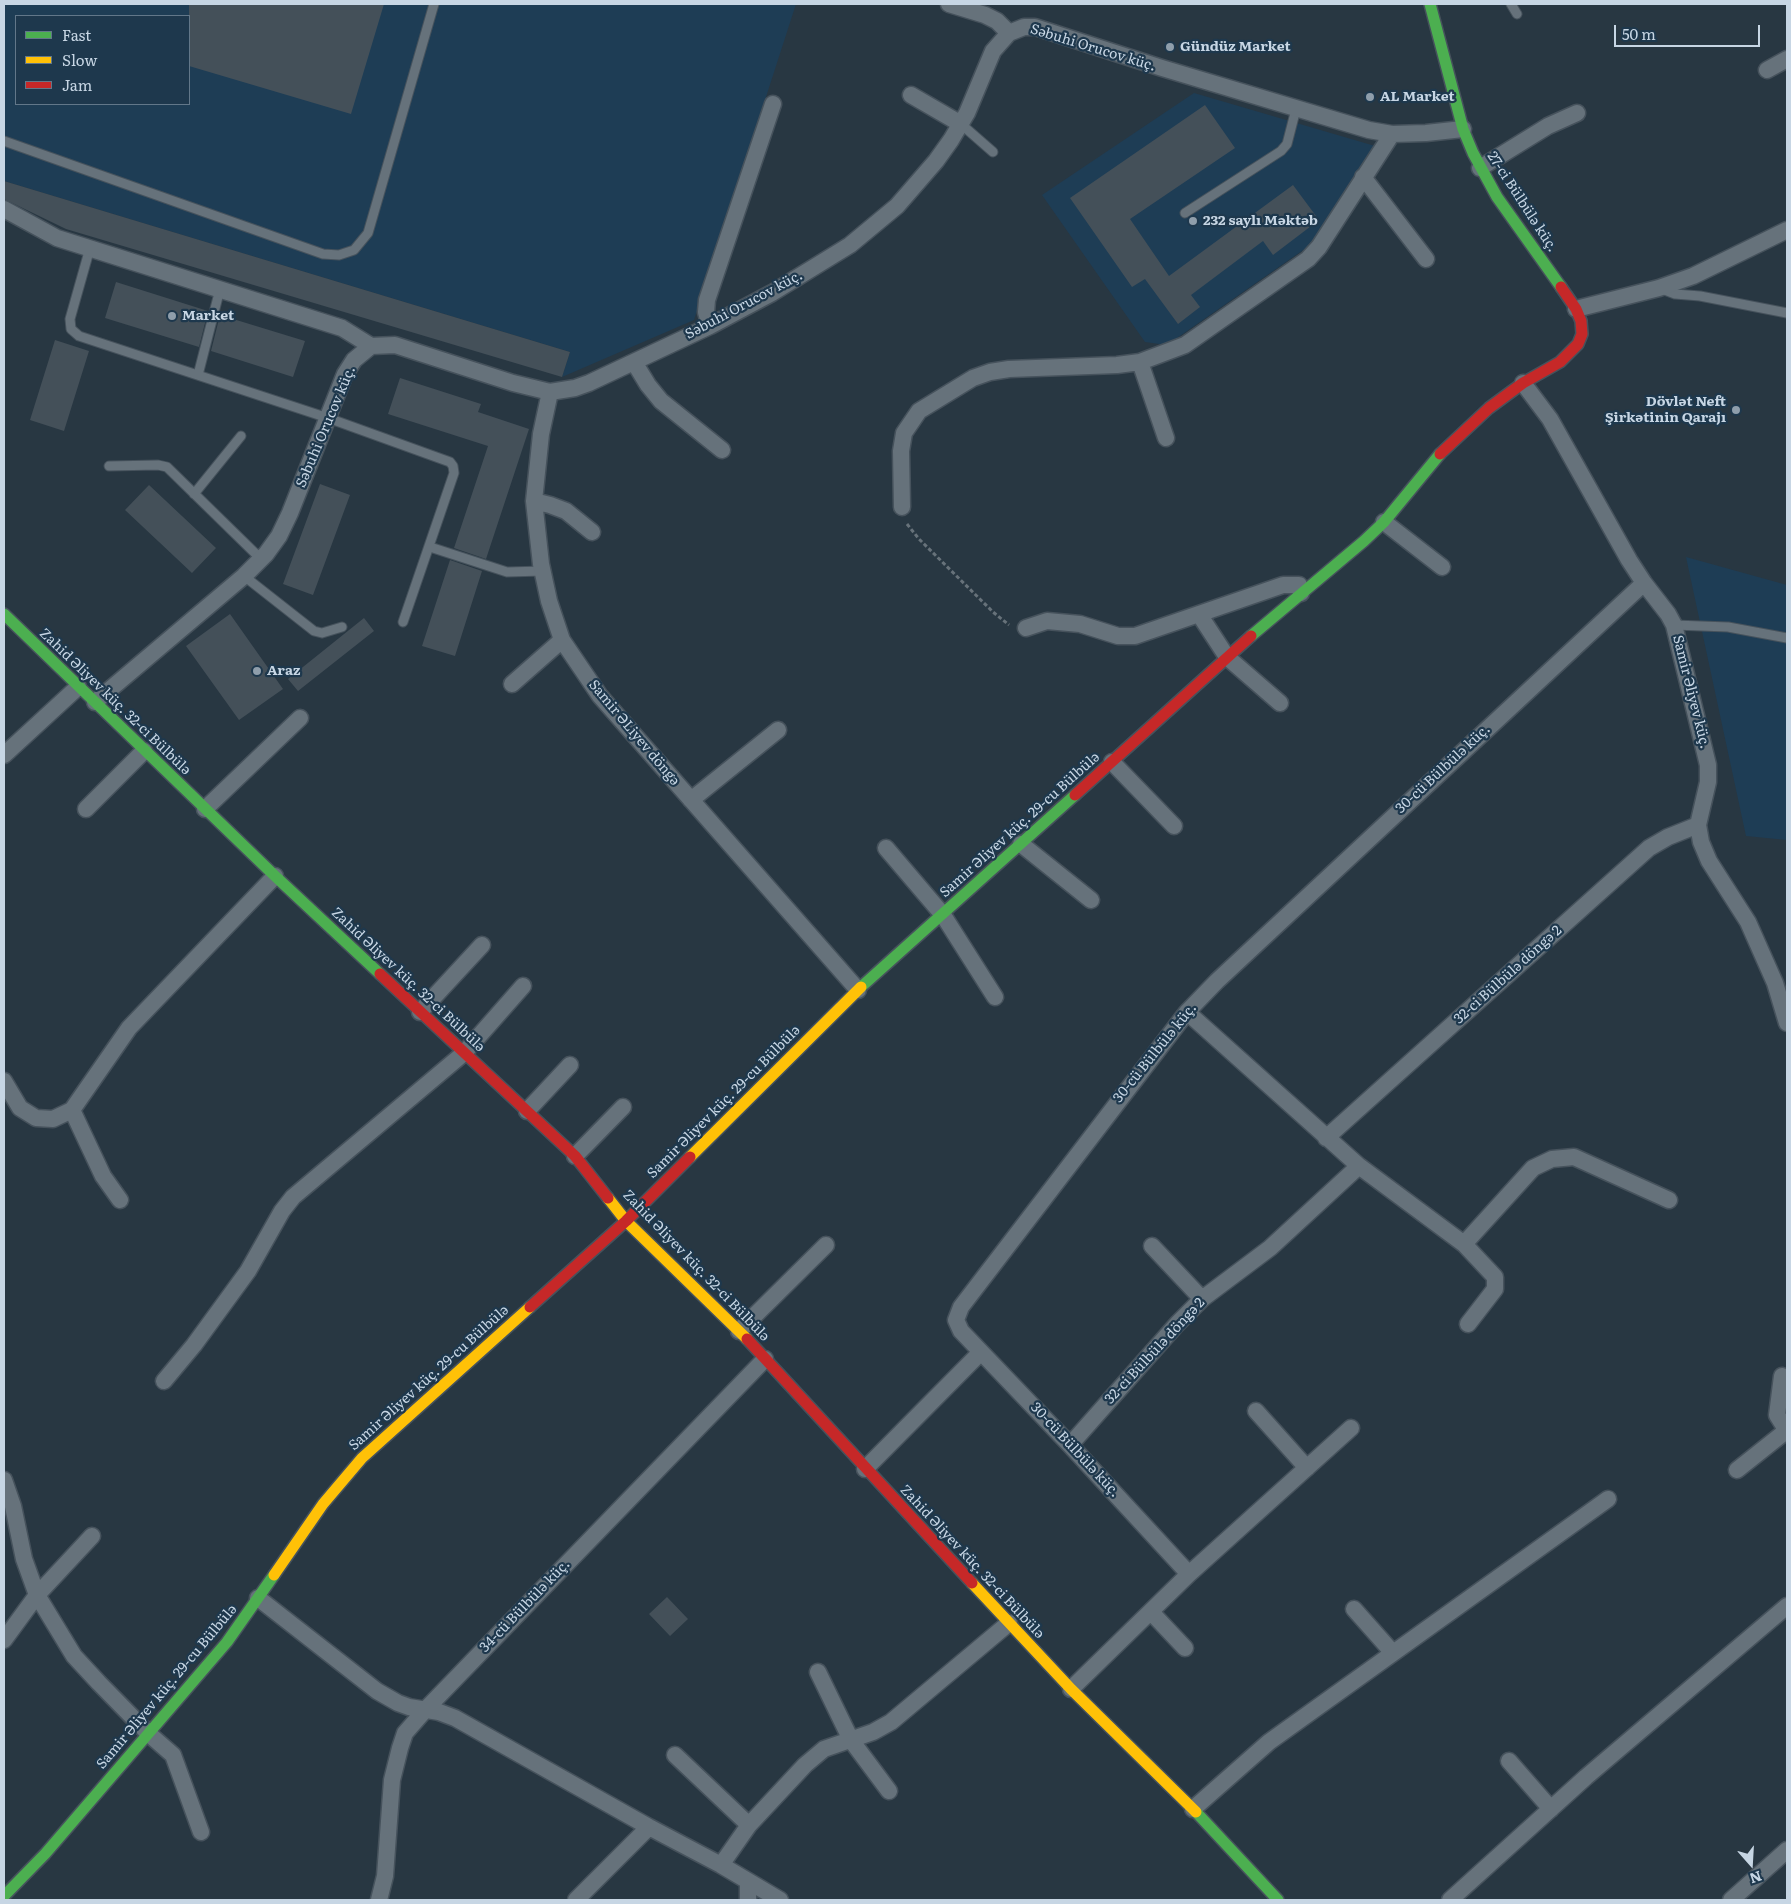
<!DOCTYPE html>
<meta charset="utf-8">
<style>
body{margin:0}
#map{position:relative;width:1791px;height:1904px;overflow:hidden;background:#283742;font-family:Literata,serif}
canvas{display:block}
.frame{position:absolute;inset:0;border:5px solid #c7d6e4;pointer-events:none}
.legend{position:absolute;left:15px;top:15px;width:175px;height:90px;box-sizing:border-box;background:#1e384d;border:1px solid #627789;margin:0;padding:6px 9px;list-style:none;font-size:15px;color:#c7d6e4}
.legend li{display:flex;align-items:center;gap:10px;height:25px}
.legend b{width:25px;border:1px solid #627789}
.north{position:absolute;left:1726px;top:1839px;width:50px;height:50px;-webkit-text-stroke:4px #1e384d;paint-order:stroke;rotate:161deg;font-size:14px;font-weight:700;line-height:20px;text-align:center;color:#c7d6e4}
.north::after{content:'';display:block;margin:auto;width:18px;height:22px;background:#c7d6e4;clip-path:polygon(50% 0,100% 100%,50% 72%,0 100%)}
.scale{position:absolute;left:1614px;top:25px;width:146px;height:22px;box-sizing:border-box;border:2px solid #c7d6e4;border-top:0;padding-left:6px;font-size:15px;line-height:18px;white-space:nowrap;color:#c7d6e4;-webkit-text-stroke:4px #1e384d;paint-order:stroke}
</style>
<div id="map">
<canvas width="1791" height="1904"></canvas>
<div class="frame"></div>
<ul class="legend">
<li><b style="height:6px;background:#4caf50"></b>Fast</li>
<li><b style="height:6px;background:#ffc107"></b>Slow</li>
<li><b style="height:6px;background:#c62828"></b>Jam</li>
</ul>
<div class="north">N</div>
<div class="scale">50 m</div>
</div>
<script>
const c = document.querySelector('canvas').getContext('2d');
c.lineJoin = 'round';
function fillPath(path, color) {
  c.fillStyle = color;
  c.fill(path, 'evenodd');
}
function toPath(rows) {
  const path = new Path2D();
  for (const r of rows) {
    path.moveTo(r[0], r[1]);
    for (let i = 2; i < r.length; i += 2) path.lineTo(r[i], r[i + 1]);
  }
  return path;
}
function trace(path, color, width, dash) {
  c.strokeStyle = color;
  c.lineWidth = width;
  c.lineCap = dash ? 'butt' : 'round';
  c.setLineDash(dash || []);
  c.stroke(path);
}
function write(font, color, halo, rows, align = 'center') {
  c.font = font + ' Literata,serif';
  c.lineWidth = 4.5;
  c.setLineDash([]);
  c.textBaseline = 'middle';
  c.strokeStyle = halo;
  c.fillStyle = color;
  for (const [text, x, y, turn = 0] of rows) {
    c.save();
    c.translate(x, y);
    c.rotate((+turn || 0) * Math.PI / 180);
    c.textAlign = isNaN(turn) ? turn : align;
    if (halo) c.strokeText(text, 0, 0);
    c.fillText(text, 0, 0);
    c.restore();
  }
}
const built = toPath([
 [4,4,796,4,694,320,562,377,570,352,4,181],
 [16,16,189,16,189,104,16,104],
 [1194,93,1375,146,1309,246,1167,345,1145,342,1042,195],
 [1686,557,1787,585,1787,840,1746,836]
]);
const building = toPath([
 [189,4,384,4,351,114,189,66],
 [1205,105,1235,148,1130,219,1169,276,1293,185,1319,220,1273,255,1263,241,1191,295,1200,307,1178,324,1145,279,1132,287,1070,198],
 [4,181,570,352,562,377,66,229,4,199],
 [116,282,208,311,199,347,105,318],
 [220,315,305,341,293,377,211,351],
 [55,340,89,351,64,431,30,420],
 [400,378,481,404,478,412,529,429,486,559,454,548,488,446,388,414],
 [320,484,350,495,313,595,283,584],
 [149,485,216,548,192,573,125,510],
 [450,560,482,571,455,656,422,646],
 [230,614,283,689,239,720,186,646],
 [364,618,374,631,298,691,288,679],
 [667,1597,688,1619,670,1636,649,1614]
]);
const path = toPath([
 [907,524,919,539,993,612,1009,625]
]);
const lane = toPath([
 [1511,4,1517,14],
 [961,124,993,152],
 [4,141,323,254,339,255,354,250,368,233,434,4],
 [1185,213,1281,151,1287,144,1296,109],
 [90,248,70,319,71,329,79,336,328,418,450,462,453,466,454,473,403,622],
 [1662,289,1675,294,1700,296,1787,313],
 [198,375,220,289],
 [109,466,158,465,167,467,261,559],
 [194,494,241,436],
 [430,547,507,572,543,571],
 [244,576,314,631,322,633,342,627],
 [1674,625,1728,627,1787,638]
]);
const street = toPath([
 [949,4,985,15,997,21,1009,33],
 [1767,70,1787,59],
 [911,95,961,124],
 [1480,168,1548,126,1577,113],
 [1363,177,1426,259],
 [4,209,57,238,342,328,371,346],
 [1576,309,1659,288,1693,276,1787,230],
 [710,326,706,312,707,300,773,104],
 [634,362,648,385,661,401,722,450],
 [1140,362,1166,438],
 [1523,383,1550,419,1629,560,1644,583,1668,614,1674,625,1708,765,1708,782,1698,825,1701,842,1709,861,1748,922,1775,983,1787,1023],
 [550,392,541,434,534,501,541,564,549,601,562,640,600,696,858,990],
 [534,501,550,505,566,511,592,532],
 [902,507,901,451,904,433,919,411,973,378,990,372,1009,369,1117,365,1140,362,1185,345,1308,259,1319,247,1392,134],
 [1384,522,1442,567],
 [1199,614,1227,657,1280,703],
 [1026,628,1047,621,1080,624,1118,636,1135,636,1283,585,1299,585,1301,593],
 [512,684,562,640],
 [95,702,244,576,266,554,279,536,290,513,345,374,354,360,371,346,395,345,513,383,550,392,575,388,589,383,710,326,772,293,850,245,897,206,936,161,951,140,967,113,993,51,1009,33,1024,27,1035,27,1162,68,1369,130,1392,134,1426,133,1463,129],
 [4,755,78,687],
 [1112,762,1174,826],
 [691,800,778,730],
 [86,809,144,751],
 [205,809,300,718],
 [1021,844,1091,900],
 [886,848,943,915,995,997],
 [420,1012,482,945],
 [1187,1012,1359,1166,1464,1244,1533,1168,1552,1159,1574,1157,1669,1200],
 [4,1081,20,1108,36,1118,53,1119,72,1110,129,1028,275,876],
 [72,1110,103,1176,120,1200],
 [527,1111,570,1065],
 [1326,1138,1649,848,1668,837,1698,825],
 [575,1156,623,1107],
 [1464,1244,1495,1277,1495,1289,1468,1324],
 [1152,1246,1202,1299],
 [739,1331,826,1245],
 [1782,1376,1777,1415,1787,1431],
 [164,1381,194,1345,248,1271,282,1211,293,1197,464,1053,523,986],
 [1256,1411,1307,1468],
 [1070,1445,1177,1324,1202,1299,1270,1248,1359,1166],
 [865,1469,981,1352],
 [1737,1470,1786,1431],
 [4,1480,13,1506,24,1559,37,1595,74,1656,99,1683,149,1734,173,1755,201,1832],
 [1189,1574,1070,1445,961,1331,956,1320,961,1307,1187,1012,1217,981,1644,583],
 [258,1598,377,1691,398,1703,409,1707,439,1712,455,1718,649,1827,721,1865,780,1900],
 [1354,1609,1393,1653],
 [1151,1612,1185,1648],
 [4,1640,37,1595,92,1536],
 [818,1672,851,1740,889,1791],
 [1071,1689,1189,1574,1351,1428],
 [675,1755,749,1825],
 [1509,1761,1551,1809],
 [1193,1809,1269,1742,1608,1499],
 [721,1865,749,1825,805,1765,824,1749,873,1732,891,1722,1009,1623],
 [379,1900,385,1876,392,1780,400,1748,405,1733,426,1709,765,1359],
 [576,1900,649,1827],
 [748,1900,748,1883],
 [1450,1900,1586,1777,1787,1606],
 [1731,1900,1787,1850]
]);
const fast = toPath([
 [1430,4,1463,129,1473,153,1497,197,1561,287],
 [4,614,275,876,380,974],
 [1251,636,1364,541,1384,522,1440,454],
 [861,987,1075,795],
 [1196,1812,1278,1900],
 [4,1896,45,1854,227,1642,274,1575]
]);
const slow = toPath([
 [690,1157,861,987],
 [608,1198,626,1221,747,1339],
 [274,1575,323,1504,362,1458,530,1307],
 [972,1583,1071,1689,1196,1812]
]);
const jam = toPath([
 [1440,454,1489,408,1523,383,1560,362,1578,344,1582,334,1581,321,1576,309,1561,287],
 [1075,795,1251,636],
 [380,974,575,1156,608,1198],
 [530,1307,626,1221,690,1157],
 [747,1339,972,1583]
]);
const markers = [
 [1170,47,5,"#8f9eab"],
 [1370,97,5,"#8f9eab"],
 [1193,221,5,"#8f9eab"],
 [172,316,5,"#8f9eab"],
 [1736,410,5,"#8f9eab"],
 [257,671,5,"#8f9eab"]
];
const poiNames = [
 ["Gündüz Market",1180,47],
 ["AL Market",1380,97],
 ["232 saylı Məktəb",1203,221],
 ["Market",182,316],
 ["Dövlət Neft",1726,402,"right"],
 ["Şirkətinin Qarajı",1726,418,"right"],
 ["Araz",267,671]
];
const streetNames = [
 ["Səbuhi Orucov küç.",1093,48,17],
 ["27-ci Bülbülə küç.",1522,202,57],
 ["Səbuhi Orucov küç.",744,305,-28],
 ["Səbuhi Orucov küç.",326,427,-67],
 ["Samir Əliyev küç.",1691,692,76],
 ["Zahid Əliyev küç. 32-ci Bülbülə",115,702,44],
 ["Samir ƏLiyev döngə",634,733,50],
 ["30-cü Bülbülə küç.",1443,769,-43],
 ["Samir Əliyev küç. 29-cu Bülbülə",1020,825,-42],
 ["32-ci Bülbülə döngə 2",1508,975,-42],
 ["Zahid Əliyev küç. 32-ci Bülbülə",408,980,43],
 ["30-cü Bülbülə küç.",1155,1053,-51],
 ["Samir Əliyev küç. 29-cu Bülbülə",724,1102,-45],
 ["Zahid Əliyev küç. 32-ci Bülbülə",696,1266,46],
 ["32-ci Bülbülə döngə 2",1155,1351,-47],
 ["Samir Əliyev küç. 29-cu Bülbülə",429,1378,-42],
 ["30-cü Bülbülə küç.",1075,1450,47],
 ["Zahid Əliyev küç. 32-ci Bülbülə",972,1562,47],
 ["34-cü Bülbülə küç.",525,1606,-46],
 ["Samir Əliyev küç. 29-cu Bülbülə",167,1687,-50]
];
fillPath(built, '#1e3d55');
fillPath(building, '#445059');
trace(lane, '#46525c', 11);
trace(street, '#46525c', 19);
trace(fast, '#46525c', 14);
trace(slow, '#46525c', 14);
trace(jam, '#46525c', 14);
trace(path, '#67727a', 3, [4, 2.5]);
trace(lane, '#66727b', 9);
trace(street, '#66727b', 16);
trace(fast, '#4caf50', 11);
trace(slow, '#ffc107', 11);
trace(jam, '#c62828', 11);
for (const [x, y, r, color] of markers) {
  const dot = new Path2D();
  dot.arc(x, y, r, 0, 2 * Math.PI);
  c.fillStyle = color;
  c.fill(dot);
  trace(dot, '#1e384d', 2);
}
write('bold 14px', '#c7d6e4', '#1e384d', poiNames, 'left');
write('14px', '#c7d6e4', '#1e384d', streetNames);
</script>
